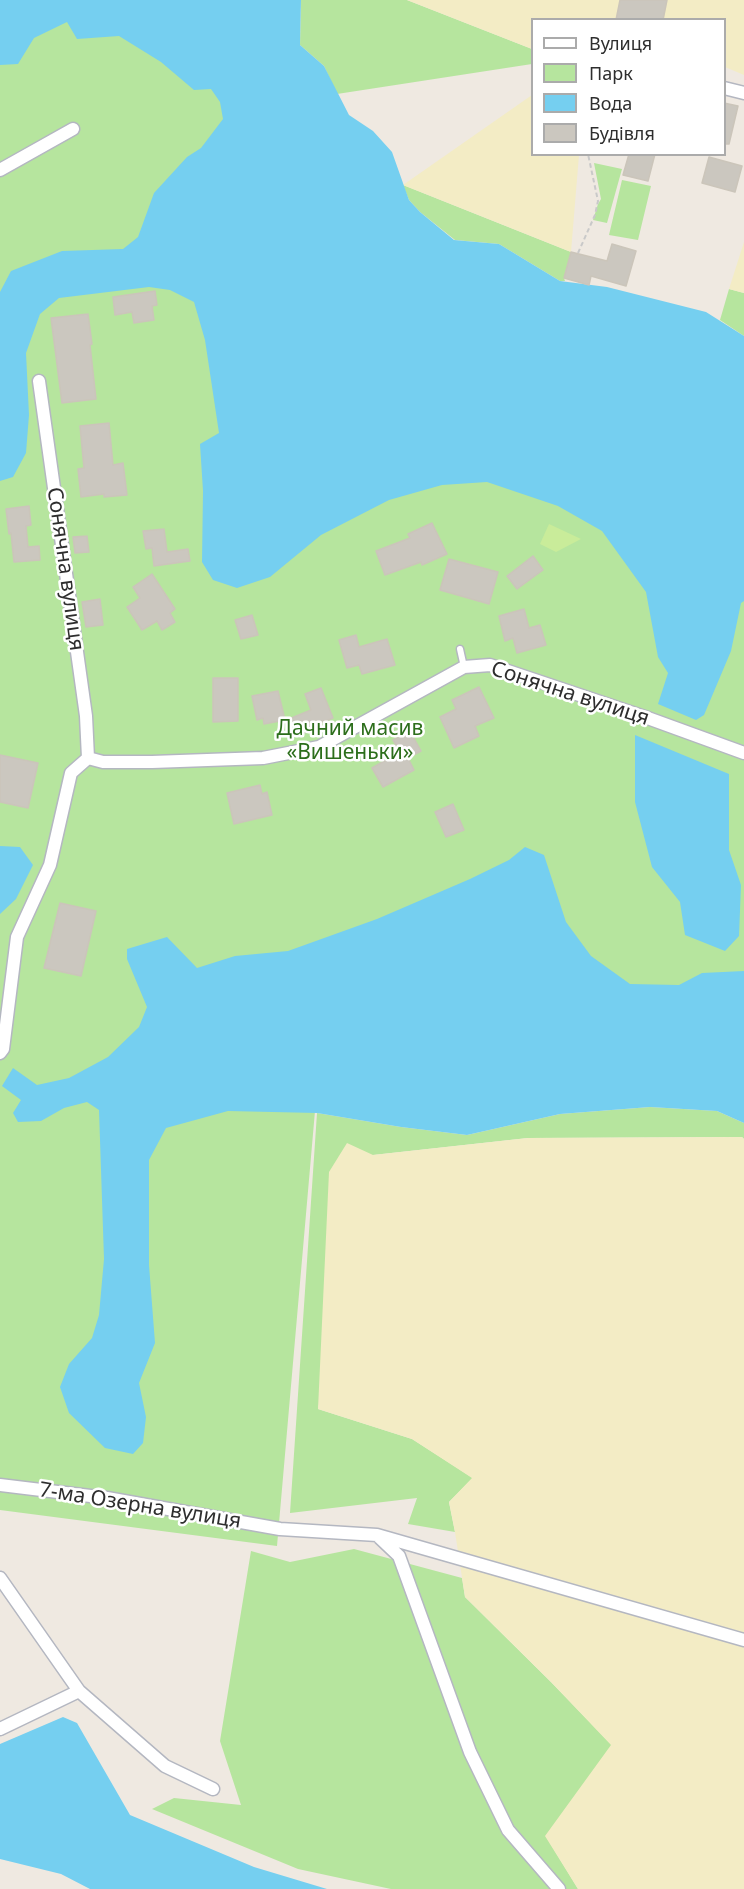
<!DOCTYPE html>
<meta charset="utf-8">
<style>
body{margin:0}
#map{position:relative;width:744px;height:1889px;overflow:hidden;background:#efe9e1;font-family:"Noto Sans",sans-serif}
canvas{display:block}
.legend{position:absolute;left:531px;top:18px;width:195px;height:138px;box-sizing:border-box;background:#fff;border:2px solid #ababab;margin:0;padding:8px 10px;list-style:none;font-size:18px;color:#2e2e2e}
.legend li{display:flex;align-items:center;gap:12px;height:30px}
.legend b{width:30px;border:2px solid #ababab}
</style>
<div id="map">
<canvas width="744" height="1889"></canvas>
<ul class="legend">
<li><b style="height:8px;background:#fff"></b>Вулиця</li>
<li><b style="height:16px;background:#b6e59e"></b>Парк</li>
<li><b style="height:16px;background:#75cff0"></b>Вода</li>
<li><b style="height:16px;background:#cbc7bf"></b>Будівля</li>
</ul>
</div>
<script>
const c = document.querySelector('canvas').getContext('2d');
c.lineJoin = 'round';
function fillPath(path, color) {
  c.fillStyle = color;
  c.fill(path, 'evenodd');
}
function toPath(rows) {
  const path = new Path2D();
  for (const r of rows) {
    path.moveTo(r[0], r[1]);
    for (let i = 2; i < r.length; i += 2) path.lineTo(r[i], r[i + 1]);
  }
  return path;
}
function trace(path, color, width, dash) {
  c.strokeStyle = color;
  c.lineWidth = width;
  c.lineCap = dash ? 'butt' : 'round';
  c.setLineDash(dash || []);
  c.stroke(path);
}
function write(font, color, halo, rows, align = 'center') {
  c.font = font + ' "Noto Sans",sans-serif';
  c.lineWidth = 5;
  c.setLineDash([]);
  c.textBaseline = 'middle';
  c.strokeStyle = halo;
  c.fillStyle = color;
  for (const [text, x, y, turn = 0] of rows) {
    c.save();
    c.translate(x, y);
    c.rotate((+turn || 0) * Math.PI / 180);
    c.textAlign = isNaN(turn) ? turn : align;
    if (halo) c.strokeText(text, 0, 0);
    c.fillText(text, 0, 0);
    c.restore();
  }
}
const green = toPath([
 [0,0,261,0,308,143,744,517,744,1108,317,1088,277,1546,0,1510],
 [301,0,407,0,532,49,532,64,337,94,324,66,300,45],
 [594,163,622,169,607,223,593,220,598,204,601,199],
 [622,180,651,186,638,240,609,235],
 [403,185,571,252,564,278,565,281,560,281,499,244,455,240,420,212,409,200],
 [729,289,744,293,744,336,720,320],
 [650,1107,717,1111,744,1123,744,1139,742,1137,528,1138,373,1155,318,1409,412,1439,473,1478,449,1502,455,1532,408,1524,417,1498,290,1513,317,1113,401,1127,467,1135,560,1114],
 [354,1549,462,1578,465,1597,551,1682,612,1745,546,1836,578,1889,391,1889,298,1869,152,1809,174,1798,241,1805,220,1741,251,1551,290,1562]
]);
const sand = toPath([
 [407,0,744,0,744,75,725,67,724,20,532,20,532,49],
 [532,95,532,154,579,155,571,252,403,185],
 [744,242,744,293,729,289],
 [742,1137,744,1139,744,1889,578,1889,545,1836,611,1745,551,1682,465,1597,455,1532,449,1502,472,1478,412,1439,318,1409,329,1172,347,1143,373,1155,528,1138]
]);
const pitch = toPath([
 [549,524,581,539,556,552,540,544]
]);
const water = toPath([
 [0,0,301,0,300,45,324,66,349,115,373,131,392,152,409,200,420,212,454,240,499,244,560,281,607,287,706,312,744,336,744,601,741,603,731,651,704,715,696,720,658,704,668,673,658,657,646,592,602,531,558,506,487,482,442,485,389,500,321,535,270,577,237,588,213,580,202,562,203,491,200,444,219,433,205,340,194,302,170,290,149,287,59,298,40,314,26,353,29,415,26,453,13,477,0,481,0,292,11,271,62,251,123,249,138,237,154,193,187,157,201,148,223,119,220,102,211,89,194,90,161,62,119,36,77,39,67,22,34,38,18,64,0,65],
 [635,735,729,774,729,850,741,885,739,936,725,951,685,935,680,902,652,867,635,802],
 [0,846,20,847,33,865,16,899,0,914],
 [525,847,544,855,566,922,591,956,630,984,679,985,702,973,744,971,744,1123,717,1111,650,1107,560,1114,467,1135,401,1127,317,1113,228,1111,166,1128,149,1160,149,1265,155,1343,139,1383,146,1417,143,1443,133,1454,105,1448,69,1413,60,1387,69,1364,92,1338,99,1315,104,1259,99,1110,87,1102,64,1108,41,1121,18,1122,13,1113,21,1100,2,1086,13,1068,37,1085,69,1078,108,1057,139,1027,147,1007,127,959,127,949,167,937,197,968,235,956,288,951,377,919,470,879,509,860],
 [63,1717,77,1723,130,1815,254,1867,327,1889,90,1889,61,1874,0,1859,0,1744]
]);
const building = toPath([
 [620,0,667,0,663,20,616,20,620,0],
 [724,103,738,106,729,144,724,144,724,103],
 [629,154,655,154,648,181,623,175,629,154],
 [709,157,742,166,735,192,702,183,709,157],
 [612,244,636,251,626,286,591,276,589,285,564,278,571,252,607,261,612,244],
 [155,291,157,305,152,306,154,320,134,323,132,312,115,315,113,297,155,291],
 [88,314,92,344,90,345,96,399,62,403,51,318,88,314],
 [109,423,113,465,123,463,127,495,104,497,104,494,81,497,78,469,84,468,80,426,109,423],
 [29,506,31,525,26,526,28,547,39,546,40,560,14,562,11,533,9,534,6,509,29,506],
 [432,523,447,554,422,565,421,562,385,575,376,551,410,538,408,534,432,523],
 [164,529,167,552,188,549,190,561,154,566,152,548,146,549,143,531,164,529],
 [87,536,89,552,75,553,73,537,87,536],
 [533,556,543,570,517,589,507,576,533,556],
 [449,559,498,572,489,604,440,590,449,559],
 [152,574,175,609,170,613,175,622,162,630,157,621,142,630,127,607,140,598,133,587,152,574],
 [100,599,103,625,86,627,82,602,100,599],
 [524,609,529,628,540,625,546,645,517,653,513,638,505,641,499,616,524,609],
 [252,615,258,635,241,639,235,620,252,615],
 [356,635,359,647,387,639,395,665,362,674,359,665,347,668,339,640,356,635],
 [213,678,238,678,238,721,213,722,213,678],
 [479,687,494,718,475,726,479,736,454,748,440,717,456,709,452,700,479,687],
 [321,688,333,718,309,728,310,731,296,736,289,719,311,710,305,694,321,688],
 [278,691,285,720,264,724,263,718,257,720,252,696,278,691],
 [410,731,421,751,408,758,414,770,383,787,372,768,400,752,393,740,410,731],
 [0,755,38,763,28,808,0,802,0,755],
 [260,785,262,794,267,792,272,815,234,824,227,793,260,785],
 [453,804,464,830,446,837,435,812,453,804],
 [60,903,96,911,81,976,44,968,60,903]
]);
const path = toPath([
 [578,253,595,215,598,201,588,154]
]);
const lane = toPath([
 [460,649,464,667]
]);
const street = toPath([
 [724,88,744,93],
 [0,170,73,129],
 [39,381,86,716,88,758],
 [88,758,103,762,152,762,263,758,319,747,464,667,490,665,645,717,744,753],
 [0,1053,3,1049,17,937,50,865,71,773,88,758],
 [0,1485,107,1498,280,1529,377,1535,744,1640],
 [380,1538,399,1556,470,1752,508,1830,559,1889],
 [0,1578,79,1691,165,1766,213,1789],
 [0,1729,79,1691]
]);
const streetNames = [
 ["Сонячна вулиця",65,569,82],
 ["Сонячна вулиця",570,694,18],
 ["7-ма Озерна вулиця",140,1506,9]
];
const parkNames = [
 ["Дачний масив",350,729],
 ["«Вишеньки»",350,753]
];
fillPath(green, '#b6e59e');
fillPath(sand, '#f3ecc5');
fillPath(pitch, '#c9ec9a');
fillPath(water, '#75cff0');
fillPath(building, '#cbc7bf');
trace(building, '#cbc5ba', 1.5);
trace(lane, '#b4b7c1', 9);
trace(street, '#b4b7c1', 15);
trace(path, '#c9c9c9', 2, [4.5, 3]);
trace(lane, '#fff', 6);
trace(street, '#fff', 12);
write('21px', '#2e2e2e', '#fff', streetNames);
write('21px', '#2c6e1b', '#fff', parkNames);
</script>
